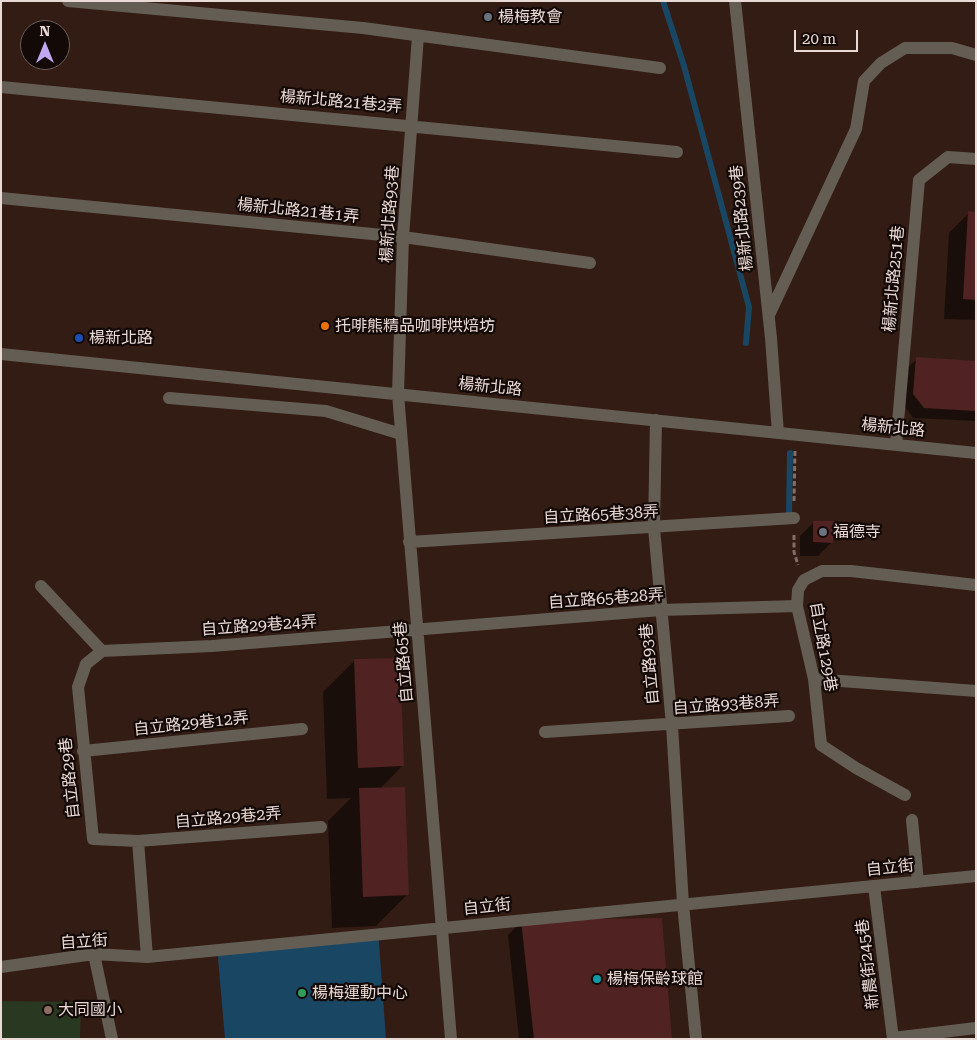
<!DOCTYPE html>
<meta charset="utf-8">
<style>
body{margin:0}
#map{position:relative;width:977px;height:1040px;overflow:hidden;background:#321c14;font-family:"Roboto Serif",serif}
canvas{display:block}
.frame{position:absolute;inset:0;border:2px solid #eadad5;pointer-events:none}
.north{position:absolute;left:20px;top:20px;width:50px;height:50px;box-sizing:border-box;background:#130906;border:1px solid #695d59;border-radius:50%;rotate:0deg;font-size:14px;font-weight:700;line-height:20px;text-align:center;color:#eadad5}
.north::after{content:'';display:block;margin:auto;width:18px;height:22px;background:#c2a8f2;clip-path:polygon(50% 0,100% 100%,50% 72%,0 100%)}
.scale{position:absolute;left:794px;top:30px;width:64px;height:22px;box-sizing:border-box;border:2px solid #eadad5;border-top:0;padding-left:6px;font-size:15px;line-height:18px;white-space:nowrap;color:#eadad5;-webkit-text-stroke:4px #130906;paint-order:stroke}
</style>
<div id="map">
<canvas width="977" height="1040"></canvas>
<div class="frame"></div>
<div class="north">N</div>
<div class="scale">20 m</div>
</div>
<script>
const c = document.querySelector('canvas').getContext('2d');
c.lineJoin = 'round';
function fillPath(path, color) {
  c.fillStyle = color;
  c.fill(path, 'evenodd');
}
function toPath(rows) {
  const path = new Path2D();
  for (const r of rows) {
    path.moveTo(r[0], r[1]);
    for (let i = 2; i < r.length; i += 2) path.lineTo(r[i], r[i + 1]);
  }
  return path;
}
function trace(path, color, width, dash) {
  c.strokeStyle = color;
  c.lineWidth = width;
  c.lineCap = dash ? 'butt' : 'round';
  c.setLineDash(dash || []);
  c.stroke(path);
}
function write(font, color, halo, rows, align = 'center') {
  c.font = font + ' "Roboto Serif","Noto Sans TC",serif';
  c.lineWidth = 4.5;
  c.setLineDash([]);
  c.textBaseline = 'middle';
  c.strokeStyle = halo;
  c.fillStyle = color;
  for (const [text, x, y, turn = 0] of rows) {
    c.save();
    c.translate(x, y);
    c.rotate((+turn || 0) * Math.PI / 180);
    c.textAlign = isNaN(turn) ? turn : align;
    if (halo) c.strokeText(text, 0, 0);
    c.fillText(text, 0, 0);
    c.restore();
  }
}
const green = toPath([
 [1,1001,81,1002,80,1039,1,1039]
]);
const water = toPath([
 [378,929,386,1039,225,1039,217,946]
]);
const shadow = toPath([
 [969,213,976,213,976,320,944,319,949,233],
 [917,359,976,362,976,421,913,418,903,404,906,369],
 [814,522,832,542,818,556,800,556,800,536],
 [354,661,403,765,380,789,408,894,376,926,332,928,328,821,351,798,327,799,323,692],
 [522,921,671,1039,519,1039,508,935]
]);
const stream = toPath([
 [663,1,684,66,749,307,746,343],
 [789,514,790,453]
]);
const building = toPath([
 [968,211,976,212,976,300,963,299],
 [916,357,976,361,976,411,924,408,913,394],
 [813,521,834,521,833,543,813,542],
 [400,658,404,766,358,768,354,659],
 [405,787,409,895,363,897,359,788],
 [662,918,672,1039,534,1039,521,920]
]);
const path = toPath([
 [794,501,795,450],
 [794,535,794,552,798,565]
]);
const minor = toPath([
 [68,1,363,28,660,68],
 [735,1,771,338,778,433],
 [418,36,403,237,398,394,451,1039],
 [1,87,677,152],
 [1,198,403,237,590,263],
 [769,315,856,129,864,81,881,63,905,48,952,48,976,55],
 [1,354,976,453],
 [169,398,326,411,401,434],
 [656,420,654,528,672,725,683,904,696,1039],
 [896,445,919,180,948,157,976,159],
 [409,542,794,518],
 [41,586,102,651,86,664,78,687,93,839,138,841,147,957],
 [102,651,212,646,661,610,797,606],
 [814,679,976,691],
 [545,732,789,716],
 [83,751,302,729],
 [905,795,856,768,821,745,814,679,797,606,798,590,804,580,822,571,851,571,976,585],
 [912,820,918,882],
 [138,841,321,827],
 [874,886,893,1039],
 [94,954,112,1039],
 [1,967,94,954,147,957,976,876],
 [893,1038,976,1028]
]);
const markers = [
 [488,17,5,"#6b7280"],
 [325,326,5,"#e8710a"],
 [79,338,5,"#1a4fb4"],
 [823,532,5,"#6b7280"],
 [597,979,5,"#0f9aa8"],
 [302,993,5,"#2e9e5b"],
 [48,1010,5,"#8d6e63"]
];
const poiNames = [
 ["楊梅教會",498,17],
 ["托啡熊精品咖啡烘焙坊",335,326],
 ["楊新北路",89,338],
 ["福德寺",833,532],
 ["楊梅保齡球館",607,979],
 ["楊梅運動中心",312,993],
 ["大同國小",58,1010]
];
const streetNames = [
 ["楊新北路21巷2弄",341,102,5],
 ["楊新北路21巷1弄",298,211,6],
 ["楊新北路93巷",390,214,-86],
 ["楊新北路239巷",742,218,-96],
 ["楊新北路251巷",894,279,-85],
 ["楊新北路",490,387,6],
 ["楊新北路",893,428,6],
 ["自立路65巷38弄",601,515,-3],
 ["自立路65巷28弄",606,599,-4],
 ["自立路29巷24弄",259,626,-4],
 ["自立路129巷",823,647,80],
 ["自立路65巷",404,662,-95],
 ["自立路93巷",650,664,-95],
 ["自立路93巷8弄",726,705,-4],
 ["自立路29巷12弄",191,724,-6],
 ["自立路29巷",70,778,-96],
 ["自立路29巷2弄",228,818,-5],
 ["自立街",890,868,-6],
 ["自立街",487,907,-6],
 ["自立街",84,942,-4],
 ["新農街245巷",868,964,-97]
];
fillPath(green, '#293820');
fillPath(water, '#194663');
fillPath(shadow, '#0007');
trace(stream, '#194663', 6);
fillPath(building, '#502222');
trace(path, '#816e67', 3, [5, 2.5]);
trace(minor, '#645d54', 12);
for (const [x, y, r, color] of markers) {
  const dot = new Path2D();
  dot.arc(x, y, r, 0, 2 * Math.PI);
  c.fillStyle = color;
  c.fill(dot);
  trace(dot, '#130906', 2);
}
write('16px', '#eadad5', '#130906', poiNames, 'left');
write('16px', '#eadad5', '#130906', streetNames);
</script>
